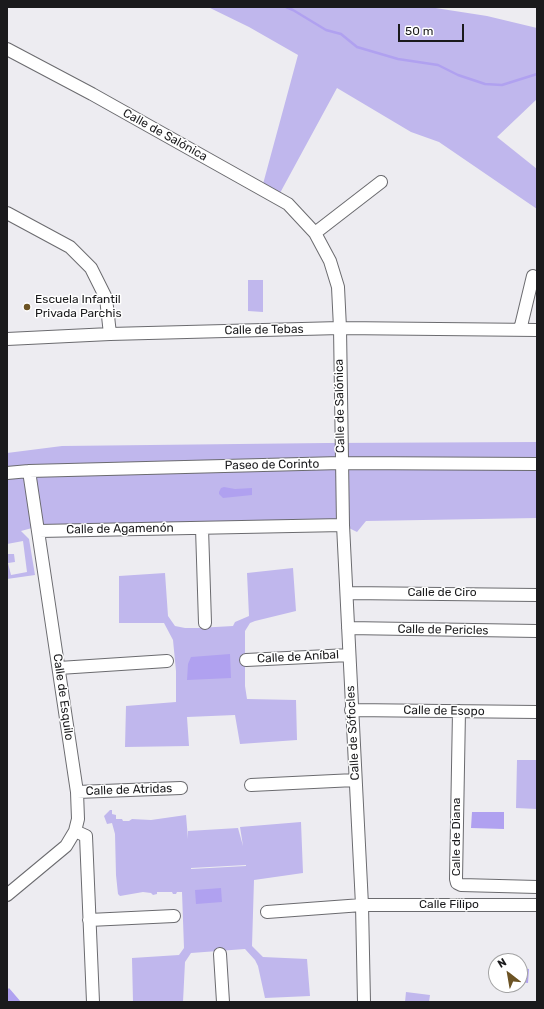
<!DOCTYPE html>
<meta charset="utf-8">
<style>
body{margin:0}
#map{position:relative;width:544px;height:1009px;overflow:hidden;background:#edecf1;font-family:Rubik,sans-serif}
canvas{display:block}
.frame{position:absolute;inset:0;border:8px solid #1a1a1c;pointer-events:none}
.north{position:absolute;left:488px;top:953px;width:40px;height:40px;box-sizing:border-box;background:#fff;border:1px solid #a3a3a4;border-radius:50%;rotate:329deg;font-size:11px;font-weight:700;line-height:16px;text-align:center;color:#1a1a1c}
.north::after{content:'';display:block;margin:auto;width:14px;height:18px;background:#6c5324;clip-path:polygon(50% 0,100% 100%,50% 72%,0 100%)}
.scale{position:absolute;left:398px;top:24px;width:66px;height:18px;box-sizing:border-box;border:2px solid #1a1a1c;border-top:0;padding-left:5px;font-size:12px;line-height:14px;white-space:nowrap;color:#1a1a1c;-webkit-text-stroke:3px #fff;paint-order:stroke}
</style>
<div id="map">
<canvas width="544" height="1009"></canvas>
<div class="frame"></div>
<div class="north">N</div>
<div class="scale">50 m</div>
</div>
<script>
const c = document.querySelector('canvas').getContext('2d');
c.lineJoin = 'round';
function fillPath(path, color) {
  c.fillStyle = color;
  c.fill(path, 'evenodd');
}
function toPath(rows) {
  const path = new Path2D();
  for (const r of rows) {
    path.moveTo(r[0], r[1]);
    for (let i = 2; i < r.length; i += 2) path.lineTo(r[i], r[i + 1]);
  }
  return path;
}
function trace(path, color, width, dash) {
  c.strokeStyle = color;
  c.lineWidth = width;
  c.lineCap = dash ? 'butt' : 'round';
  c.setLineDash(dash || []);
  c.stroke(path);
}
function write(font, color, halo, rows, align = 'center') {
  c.font = font + ' Rubik,sans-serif';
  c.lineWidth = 3;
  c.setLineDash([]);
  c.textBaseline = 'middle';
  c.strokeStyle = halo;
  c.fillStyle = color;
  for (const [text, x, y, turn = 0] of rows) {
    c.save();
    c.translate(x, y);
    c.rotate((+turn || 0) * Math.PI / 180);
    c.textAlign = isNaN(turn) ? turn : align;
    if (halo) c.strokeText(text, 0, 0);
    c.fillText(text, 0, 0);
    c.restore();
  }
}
const green = toPath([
 [208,7,429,7,487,16,537,28,537,99,497,137,537,169,537,209,439,142,411,132,337,88,280,193,263,184,298,55,249,27],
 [248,280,263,280,263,312,248,311],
 [537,442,537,518,366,521,357,532,335,521,43,525,21,531,29,539,35,575,7,579,7,551,8,554,14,554,15,562,8,563,11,575,27,572,23,541,7,544,7,453,62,446,327,443],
 [293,568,296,611,255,621,250,623,245,631,245,686,247,699,296,700,297,740,240,744,235,715,187,717,189,746,125,747,126,706,176,702,176,671,173,640,164,623,119,623,119,576,165,573,168,616,175,626,185,628,198,628,233,626,235,622,249,616,247,573],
 [517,760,537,760,537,809,516,808],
 [110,810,112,810,112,814,116,815,116,819,122,819,123,821,129,821,132,819,151,820,186,815,188,839,188,831,238,828,243,846,240,827,301,822,303,873,254,880,252,946,263,957,307,959,310,996,265,998,258,966,255,960,245,949,191,953,185,962,183,1002,133,1002,132,958,179,955,184,948,182,892,177,892,176,894,173,894,172,892,157,892,157,894,153,895,151,893,143,892,120,896,118,894,116,875,115,834,112,823,107,824,104,816],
 [246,865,246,866,191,869,191,868],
 [406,992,430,995,429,1002,405,1002]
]);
const water = toPath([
 [224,487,235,489,252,488,252,495,223,498,219,494,219,492,221,488],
 [230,654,231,678,187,680,188,664,191,657],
 [472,812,504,812,504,829,471,828],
 [221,888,222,902,196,904,195,890],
 [520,968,529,969,528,983,520,982],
 [9,988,21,1002,7,1002,7,990]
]);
const stream = toPath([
 [286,7,293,10,326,30,341,34,357,47,398,59,438,65,458,75,485,84,502,85,537,74]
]);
const minor = toPath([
 [7,49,92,94,288,204,315,233,330,261,338,287,340,328,343,525,362,905,364,1002],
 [7,213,70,247,91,268,106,298,110,334],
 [315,233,381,182],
 [520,330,533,276],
 [7,339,110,334,340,328,537,330],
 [7,473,29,471,341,463,537,464],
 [202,528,205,623],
 [39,531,343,525],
 [347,593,537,595],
 [348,628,537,631],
 [246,660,349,655],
 [59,668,167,661],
 [351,710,537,712],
 [459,711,456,879,457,883,461,885,537,887],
 [251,785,355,780],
 [77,792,181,788],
 [75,831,86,836,93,1002],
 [7,895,66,846,75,831,78,819,77,792,29,471],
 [267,912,362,905,537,905],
 [89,920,174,916],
 [220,954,223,1002]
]);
const markers = [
 [27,307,4,"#6c5324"]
];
const streetNames = [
 ["Calle de Salónica",165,135,29],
 ["Calle de Tebas",264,330,-1],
 ["Calle de Salónica",340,406,-91],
 ["Paseo de Corinto",272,465,-1],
 ["Calle de Agamenón",120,529,-1],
 ["Calle de Ciro",442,593],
 ["Calle de Pericles",443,630,1],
 ["Calle de Aníbal",298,657,-3],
 ["Calle de Esquilo",63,697,82],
 ["Calle de Esopo",444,711,1],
 ["Calle de Sófocles",353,733,-93],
 ["Calle de Atridas",129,790,-2],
 ["Calle de Diana",457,837,-90],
 ["Calle Filipo",449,905]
];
const poiNames = [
 ["Escuela Infantil",35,300],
 ["Privada Parchis",35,314]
];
fillPath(green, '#c0b7ed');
fillPath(water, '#b0a1f0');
trace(stream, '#b0a1f0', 2.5);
trace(minor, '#6b6b6f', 14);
trace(minor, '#fff', 12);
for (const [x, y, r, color] of markers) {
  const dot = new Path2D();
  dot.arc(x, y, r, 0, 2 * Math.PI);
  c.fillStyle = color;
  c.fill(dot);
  trace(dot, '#fff', 1.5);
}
write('12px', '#1a1a1c', '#fff', streetNames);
write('12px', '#1a1a1c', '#fff', poiNames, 'left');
</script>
